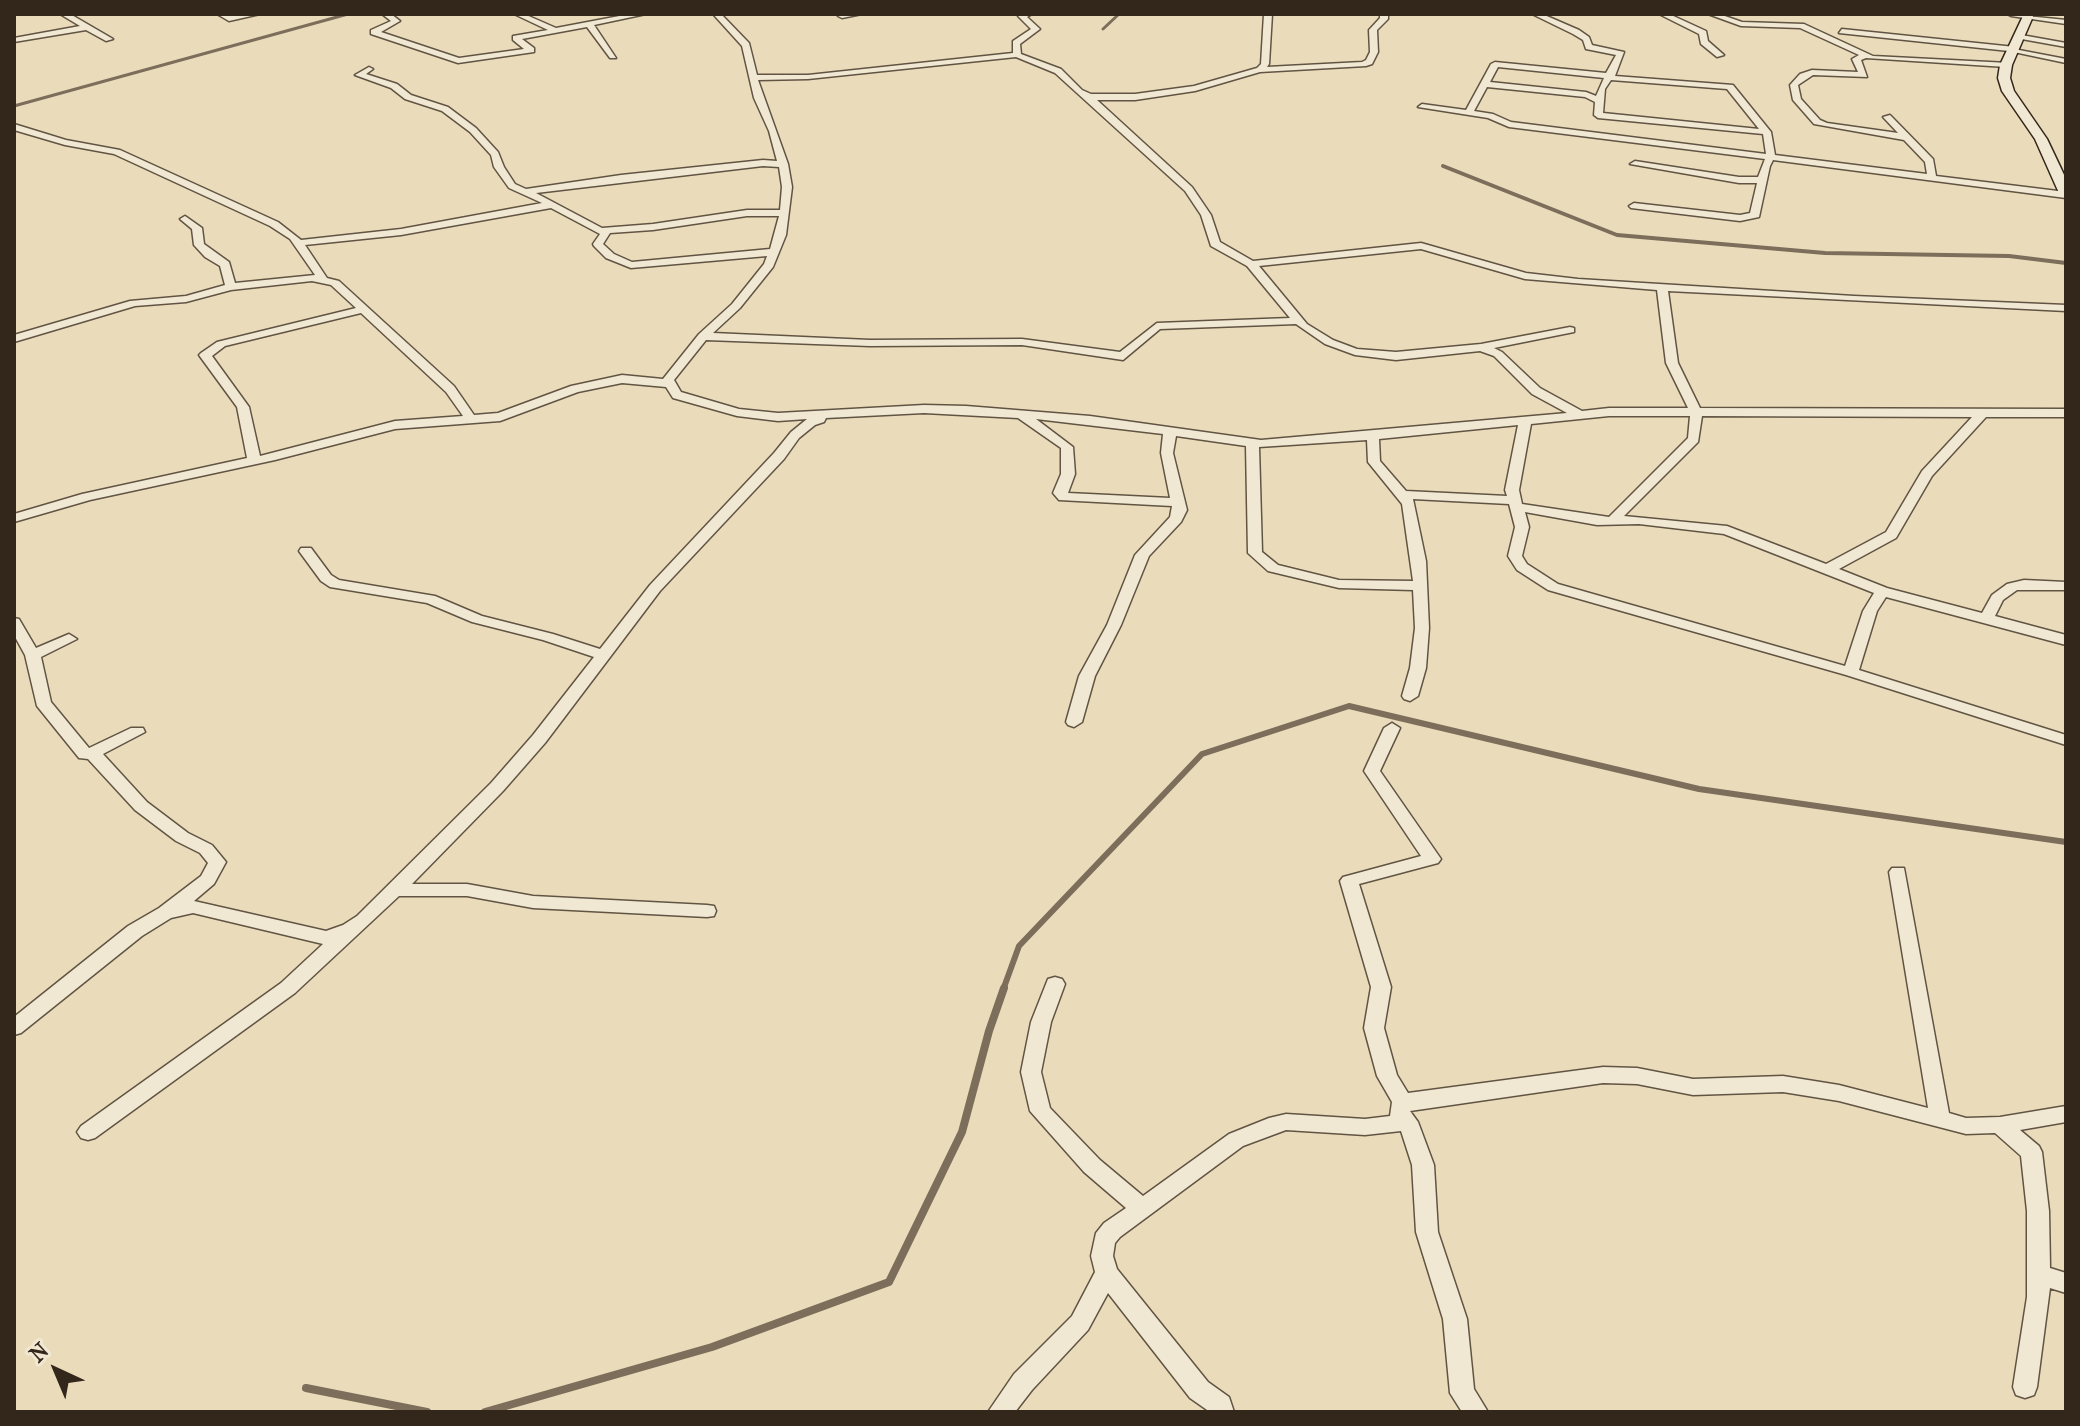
<!DOCTYPE html>
<style>
body{margin:0}
#map{position:relative;width:2080px;height:1426px;overflow:hidden;background:#eadcbb;font-family:"IM FELL French Canon",serif}
canvas{display:block}
.frame{position:absolute;inset:0;border:16px solid #33271b;pointer-events:none}
.north{position:absolute;left:16px;top:1330px;width:80px;height:80px;-webkit-text-stroke:6px #f1e8d3;paint-order:stroke;rotate:316deg;font-size:22px;font-weight:700;line-height:32px;text-align:center;color:#33271b}
.north::after{content:'';display:block;margin:auto;width:28px;height:36px;background:#33271b;clip-path:polygon(50% 0,100% 100%,50% 72%,0 100%)}
</style>
<div id="map">
<canvas width="2080" height="1426"></canvas>
<div class="frame"></div>
<div class="north">N</div>
</div>
<script>
const c = document.querySelector('canvas').getContext('2d');
c.lineJoin = 'round';
function toPath(rows) {
  const path = new Path2D();
  for (const r of rows) {
    path.moveTo(r[0], r[1]);
    for (let i = 2; i < r.length; i += 2) path.lineTo(r[i], r[i + 1]);
  }
  return path;
}
function trace(path, color, width, dash) {
  c.strokeStyle = color;
  c.lineWidth = width;
  c.lineCap = dash ? 'butt' : 'round';
  c.setLineDash(dash || []);
  c.stroke(path);
}
function fillPath(path, color) {
  c.fillStyle = color;
  c.fill(path, 'evenodd');
}
const streamFar3 = toPath([
 [1103,29,1119,14],
 [14,106,348,14]
]);
const streamFar2 = toPath([
 [1443,166,1617,235,1825,253,2009,256,2066,263]
]);
const streamFar1 = toPath([
 [1003,990,1019,946,1202,754,1349,706,1699,789,2066,842]
]);
const stream = toPath([
 [306,1388,427,1412],
 [485,1412,712,1347,889,1282,962,1132,989,1031,1004,988]
]);
const street = toPath([
 [60,14,70,14,113,39,106,41,86,30,14,42,14,38,80,26,60,14],
 [217,14,230,16,260,14,229,21,217,14],
 [382,14,391,14,400,21,381,32,459,58,524,49,513,40,513,36,548,30,514,14,524,14,556,28,630,14,646,14,594,25,616,58,610,58,587,27,522,39,534,48,534,52,458,63,371,34,371,30,391,21,382,14],
 [713,14,721,14,749,43,757,75,808,75,1013,53,1013,41,1031,29,1018,16,1032,14,1027,17,1040,29,1020,44,1021,54,1061,69,1082,90,1091,94,1135,94,1194,86,1257,68,1261,64,1264,14,1272,14,1269,64,1267,67,1362,62,1366,60,1370,52,1369,30,1380,18,1380,14,1388,14,1388,19,1377,30,1378,52,1372,64,1366,66,1260,72,1195,91,1135,100,1097,100,1192,187,1211,215,1220,242,1253,261,1421,243,1526,273,1578,279,1854,296,2066,305,2066,311,1668,291,1678,363,1700,408,2066,409,2066,417,1986,417,1932,476,1896,538,1839,569,1887,588,1982,613,1992,595,2007,584,2024,580,2066,582,2066,590,2017,590,2003,600,1995,616,2066,635,2066,645,1886,597,1877,611,1859,670,2066,735,2066,745,1846,675,1548,590,1517,570,1508,556,1515,527,1509,504,1413,499,1426,561,1429,628,1426,668,1418,696,1410,701,1404,699,1402,696,1410,668,1415,628,1413,590,1339,588,1268,571,1248,553,1246,446,1176,436,1173,453,1187,510,1181,522,1149,556,1121,625,1095,676,1082,722,1074,727,1068,725,1066,722,1079,676,1107,625,1135,555,1170,517,1172,506,1059,500,1053,493,1061,474,1061,448,1018,418,924,413,826,418,824,422,815,425,799,438,784,459,660,591,545,743,503,791,412,884,467,884,533,896,707,905,714,906,716,911,714,916,707,917,533,908,467,896,399,896,295,993,95,1138,88,1140,81,1138,77,1132,81,1126,281,983,323,944,193,913,171,918,142,936,21,1033,14,1035,14,1017,128,926,159,908,201,876,208,863,200,853,176,841,135,810,88,759,79,758,37,706,25,655,14,635,14,618,19,619,36,648,69,634,77,639,41,657,51,702,89,748,131,728,143,728,145,732,103,754,147,802,188,833,212,845,226,862,214,884,194,901,326,931,343,925,357,916,491,783,533,735,594,657,543,640,472,622,427,603,330,587,321,581,299,551,301,548,311,548,331,575,339,580,435,596,482,616,553,634,600,649,650,585,774,453,791,432,807,419,778,421,737,416,673,398,666,387,622,383,578,392,500,421,395,429,275,460,90,500,14,522,14,514,82,494,247,458,237,407,199,355,201,353,217,342,356,308,331,285,312,281,231,290,186,302,135,306,14,342,14,335,130,301,186,296,225,285,220,266,205,257,194,245,192,229,180,219,185,216,202,228,204,244,229,262,235,283,315,275,290,239,270,226,114,154,65,145,14,130,14,124,66,140,120,150,278,222,301,240,401,229,542,203,509,188,494,167,491,155,470,132,442,111,405,99,391,88,355,75,369,67,373,69,366,74,397,84,411,95,448,107,476,128,498,152,504,167,515,184,526,189,621,175,763,160,777,161,769,131,754,98,742,46,713,14],
 [1016,57,1055,73,1185,191,1201,215,1211,246,1247,266,1290,318,1157,323,1120,352,1022,339,870,340,713,333,740,308,773,267,786,235,792,187,788,164,758,80,808,79,1016,57],
 [763,166,779,167,782,187,780,210,747,210,653,224,602,228,536,193,763,166],
 [551,208,600,234,593,244,594,246,606,258,631,268,767,256,764,264,732,304,699,334,663,379,622,375,571,386,498,413,474,415,454,386,339,281,327,278,305,245,401,235,551,208],
 [747,216,779,216,770,249,632,262,614,254,603,244,610,233,653,230,747,216],
 [1421,249,1525,279,1657,290,1666,363,1688,408,1609,408,1582,411,1540,388,1502,352,1494,348,1574,332,1574,328,1570,327,1481,344,1396,352,1357,349,1333,340,1307,324,1259,266,1421,249],
 [361,313,446,392,463,416,395,421,260,456,249,407,212,356,225,346,361,313],
 [1296,324,1325,344,1355,355,1396,360,1480,351,1494,356,1532,394,1567,413,1261,440,1090,416,966,406,924,405,778,413,739,409,681,392,674,380,706,340,870,346,1022,345,1123,360,1160,329,1296,324],
 [1609,416,1690,416,1688,438,1609,517,1522,504,1519,490,1531,424,1609,416],
 [1702,416,1972,417,1922,471,1886,532,1826,564,1727,526,1624,516,1698,442,1702,416],
 [1036,419,1163,434,1161,453,1170,498,1068,493,1075,474,1073,447,1036,419],
 [1518,425,1505,490,1507,496,1406,491,1380,461,1379,439,1518,425],
 [1367,440,1368,462,1402,504,1413,581,1339,580,1278,565,1262,552,1259,447,1367,440],
 [1525,512,1597,525,1639,524,1724,534,1874,593,1863,611,1845,666,1558,584,1527,564,1522,556,1529,527,1525,512],
 [841,14,862,14,842,18,838,16,841,14],
 [1532,14,1542,14,1579,30,1589,37,1592,45,1624,52,1615,76,1733,85,1771,132,1775,155,1927,174,1925,162,1904,140,1814,124,1793,100,1790,85,1800,74,1812,70,1858,72,1852,59,1859,55,1800,28,1741,26,1708,14,1719,14,1742,22,1804,24,1873,56,2009,63,2006,67,1866,58,1861,60,1867,77,1813,75,1798,85,1801,99,1820,120,1827,123,1898,133,1883,117,1890,115,1933,159,1936,176,2066,192,2066,198,1773,160,1770,166,1759,217,1740,221,1631,208,1629,206,1634,203,1740,215,1750,213,1757,183,1739,183,1630,164,1635,161,1739,177,1758,177,1765,159,1509,127,1488,118,1418,107,1422,104,1466,110,1491,64,1495,62,1606,73,1616,55,1586,49,1583,40,1573,34,1532,14],
 [1498,67,1604,78,1596,96,1586,92,1490,82,1498,67],
 [1611,80,1727,89,1759,129,1603,113,1605,89,1611,80],
 [1487,87,1585,97,1595,102,1594,115,1598,118,1763,134,1766,154,1511,122,1493,114,1474,111,1487,87],
 [1659,14,1669,14,1706,31,1708,41,1724,55,1717,57,1701,44,1699,34,1659,14],
 [2007,14,2066,20,2066,24,2011,16,2007,14],
 [1842,29,2015,47,2019,50,2066,59,2066,63,2009,51,1839,33,1842,29],
 [2016,34,2066,43,2066,47,2016,38,2016,34],
 [1392,723,1400,728,1380,771,1441,859,1438,863,1359,884,1391,987,1384,1028,1397,1075,1408,1093,1603,1067,1637,1068,1693,1079,1783,1076,1839,1085,1928,1108,1889,872,1892,868,1904,868,1949,1113,1966,1118,2000,1117,2066,1106,2066,1122,2020,1130,2039,1146,2042,1152,2049,1211,2050,1268,2066,1273,2066,1293,2050,1288,2037,1387,2034,1395,2025,1398,2016,1395,2013,1387,2027,1297,2027,1211,2021,1156,1995,1133,1966,1134,1839,1101,1783,1092,1693,1095,1637,1084,1603,1083,1410,1111,1418,1122,1434,1165,1438,1232,1467,1319,1474,1389,1488,1412,1462,1412,1450,1393,1443,1319,1416,1232,1412,1165,1401,1131,1365,1135,1286,1130,1243,1146,1120,1237,1115,1243,1113,1256,1117,1269,1208,1382,1229,1397,1234,1412,1210,1412,1190,1398,1108,1293,1088,1330,1032,1390,1015,1412,988,1412,1014,1374,1072,1316,1095,1272,1091,1256,1096,1233,1104,1223,1126,1208,1084,1172,1030,1111,1021,1072,1031,1022,1048,979,1055,977,1062,979,1065,984,1051,1022,1041,1072,1050,1108,1100,1160,1143,1196,1229,1134,1269,1118,1286,1114,1365,1119,1390,1116,1392,1102,1377,1076,1364,1028,1371,987,1340,881,1343,877,1421,856,1364,771,1384,728,1392,723]
]);
const secondary = toPath([
 [2024,14,2034,14,2012,65,2010,78,2014,91,2047,139,2066,179,2066,197,2059,193,2035,139,2002,91,1998,78,2000,65,2024,14]
]);
trace(streamFar3, '#7c6e5b', 3);
trace(streamFar2, '#7c6e5b', 4);
trace(streamFar1, '#7c6e5b', 6);
trace(stream, '#7c6e5b', 8);
trace(street, '#615443', 3);
trace(secondary, '#33271b', 3);
fillPath(street, '#f1e8d3');
fillPath(secondary, '#f1e8d3');
</script>
